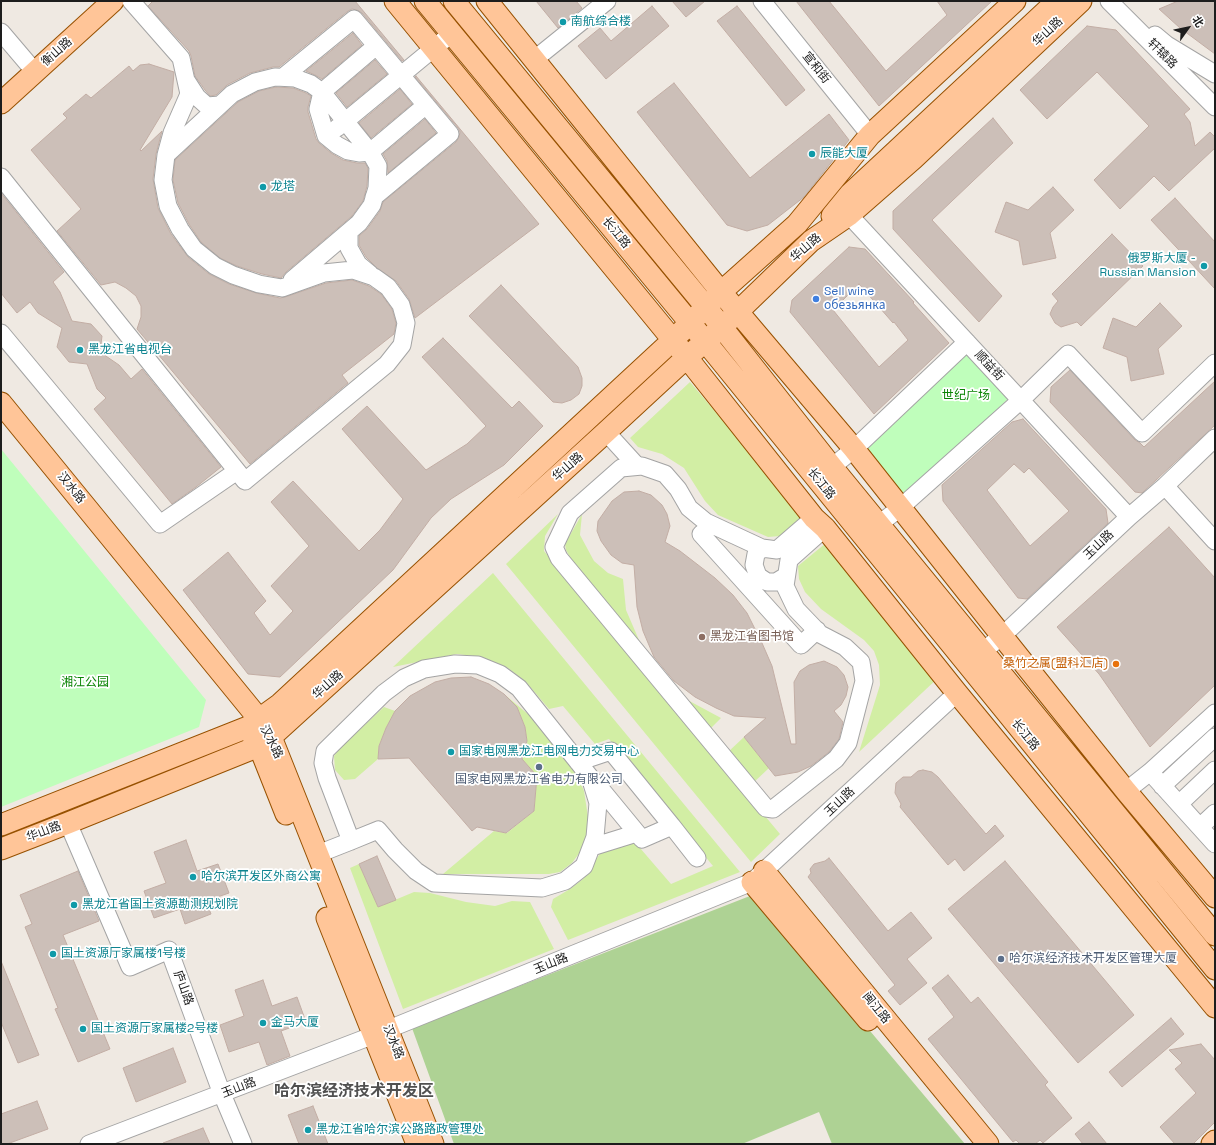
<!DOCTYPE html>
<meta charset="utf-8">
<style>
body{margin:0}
#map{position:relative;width:1216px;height:1145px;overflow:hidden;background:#efe9e2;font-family:"Space Grotesk","Noto Sans SC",sans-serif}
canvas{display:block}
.frame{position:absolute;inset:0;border:2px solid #1d1d1d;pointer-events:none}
.north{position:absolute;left:1168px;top:8px;width:40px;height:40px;-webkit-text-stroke:3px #fff;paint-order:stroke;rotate:57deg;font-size:11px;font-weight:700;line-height:16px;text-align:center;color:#1d1d1d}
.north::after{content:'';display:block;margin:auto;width:14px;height:18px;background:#1d1d1d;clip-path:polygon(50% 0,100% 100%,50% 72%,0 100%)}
</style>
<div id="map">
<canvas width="1216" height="1145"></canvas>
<div class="frame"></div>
<div class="north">北</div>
</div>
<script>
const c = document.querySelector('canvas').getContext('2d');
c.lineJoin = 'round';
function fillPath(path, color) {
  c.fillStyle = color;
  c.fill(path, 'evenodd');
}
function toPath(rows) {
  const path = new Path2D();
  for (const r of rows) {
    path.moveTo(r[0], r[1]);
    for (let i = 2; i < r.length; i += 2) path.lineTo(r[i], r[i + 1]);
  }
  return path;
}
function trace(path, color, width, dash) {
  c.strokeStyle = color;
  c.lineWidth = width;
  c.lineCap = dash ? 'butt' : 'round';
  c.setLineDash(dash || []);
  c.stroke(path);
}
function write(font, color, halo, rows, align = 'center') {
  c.font = font + ' "Space Grotesk","Noto Sans SC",sans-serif';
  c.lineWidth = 3.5;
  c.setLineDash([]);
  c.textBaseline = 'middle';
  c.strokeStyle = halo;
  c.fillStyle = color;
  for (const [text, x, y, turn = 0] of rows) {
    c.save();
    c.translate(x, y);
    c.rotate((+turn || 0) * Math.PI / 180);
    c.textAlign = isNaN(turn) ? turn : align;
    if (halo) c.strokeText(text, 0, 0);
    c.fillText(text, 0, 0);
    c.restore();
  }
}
const grass = toPath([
 [690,382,804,516,780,536,768,537,718,515,705,501,684,468,662,454,638,447,630,438],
 [558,514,545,536,544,551,780,834,751,862,506,564],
 [582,514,580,535,594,561,608,573,623,579,626,610,642,647,572,561,566,550,565,544],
 [826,543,939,677,859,752,880,685,879,665,874,651,864,640,821,609,805,592,799,579,798,566],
 [493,573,740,872,568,940,551,907,553,899,570,889,583,879,601,852,634,841,671,884,713,866,609,739,595,744,563,706,549,709,526,682,508,668,482,657,457,654,393,667],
 [504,694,529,715,575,771,584,791,589,823,586,844,572,863,560,872,549,874,443,874,494,831,507,833,534,811,537,776,522,759,527,741,525,727,517,707],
 [682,697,721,718,709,730],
 [384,707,395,711,386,728,379,746,378,759,355,779,344,780,335,770,334,756,341,747],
 [744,737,769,768,752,784,727,753],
 [359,864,378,907,414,892,430,893,466,902,495,906,512,901,530,902,554,949,403,1009,350,868]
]);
const forest = toPath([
 [755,894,965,1144,832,1144,819,1112,742,1144,454,1144,412,1028]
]);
const park = toPath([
 [968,353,1010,397,905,496,867,449],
 [1,449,206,700,199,727,1,807]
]);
const building = toPath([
 [153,1,355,1,404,60,402,61,362,13,357,10,352,9,348,11,279,67,273,67,250,73,227,85,216,95,210,96,205,90,195,76,191,56,189,51,148,6,153,1],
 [536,1,576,1,582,8,558,28,536,1],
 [672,1,705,1,686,17,672,1],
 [796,1,829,1,886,71,947,15,937,1,992,1,879,106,796,1],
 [1178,1,1215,1,1215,54,1180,28,1159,9,1178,1],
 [652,6,669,26,606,79,578,46,600,28,611,41,652,6],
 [737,6,805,90,786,106,717,21,737,6],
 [1087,26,1116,30,1190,109,1184,114,1190,122,1195,146,1210,132,1215,137,1215,148,1169,191,1154,176,1120,209,1094,180,1149,126,1097,72,1047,119,1020,90,1087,26],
 [353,33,362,45,322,79,315,75,306,71,353,33],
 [375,60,387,74,347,107,336,93,375,60],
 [149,64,174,72,172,97,140,150,141,151,162,131,156,154,153,179,158,208,171,234,188,257,209,274,229,284,256,293,280,298,285,297,326,283,352,280,369,286,381,294,392,309,396,323,394,334,342,375,348,383,250,464,137,329,141,317,141,306,136,296,126,288,115,282,101,285,57,231,81,209,31,150,67,118,63,114,86,94,91,98,129,66,133,71,140,65,149,64],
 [416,76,539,224,415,318,409,299,396,281,377,268,366,257,359,245,359,236,367,229,380,211,383,202,456,142,459,137,460,132,458,128,415,77,416,76],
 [674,83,750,178,829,114,849,140,804,197,768,225,747,231,727,225,637,112,674,83],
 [276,87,293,88,306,93,311,96,308,107,308,112,316,139,319,143,331,153,343,160,357,163,365,163,368,168,367,186,363,201,352,216,286,272,281,278,262,274,237,266,220,258,201,242,189,224,178,203,173,180,175,160,238,102,259,91,276,87],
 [400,89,412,104,371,138,359,123,400,89],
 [993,118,1013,143,932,220,1002,296,979,322,893,229,893,211,993,118],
 [425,119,436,133,388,173,387,161,383,154,425,119],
 [1053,187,1074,210,1050,233,1056,258,1023,265,1019,241,995,232,1006,202,1028,210,1053,187],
 [1,193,64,272,53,282,60,292,72,321,91,324,102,336,100,352,119,365,131,379,142,369,221,467,196,487,172,504,94,409,106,398,97,389,87,364,69,362,57,347,62,328,38,313,30,302,17,313,1,293,1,193],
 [1175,198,1215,242,1215,289,1151,220,1175,198],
 [1112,234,1143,266,1081,326,1077,322,1061,327,1055,323,1050,314,1053,307,1058,301,1052,294,1112,234],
 [849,247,865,249,914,302,913,303,949,343,874,414,790,312,792,300,849,247],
 [859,284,893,323,894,322,908,340,879,367,833,310,859,284],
 [501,285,578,367,582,378,582,386,579,394,571,400,562,403,553,402,469,316,501,285],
 [1160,303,1182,326,1158,349,1164,374,1131,381,1127,357,1103,348,1113,318,1136,327,1160,303],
 [443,338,512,408,519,401,543,426,504,465,451,499,431,518,393,570,280,677,248,674,183,590,228,552,266,601,254,613,270,635,293,611,271,586,309,546,271,502,293,481,359,551,380,530,403,499,342,429,367,406,426,470,467,444,486,426,422,357,443,338],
 [1070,370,1135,440,1140,443,1144,447,1215,381,1215,425,1142,493,1135,492,1050,402,1051,387,1070,370],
 [1023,419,1106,509,1108,523,1027,599,1018,598,943,501,942,485,1012,422,1023,419],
 [1014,464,1024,473,1029,468,1069,511,1030,546,987,490,1014,464],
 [639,491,651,495,662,505,667,514,670,526,665,542,680,551,715,578,733,595,747,613,762,643,772,666,791,744,796,744,794,682,800,671,809,665,824,661,837,667,844,675,848,687,846,696,841,705,834,711,843,722,839,739,829,752,811,766,798,772,775,776,744,737,766,718,734,716,716,708,695,697,674,681,654,657,643,631,637,607,634,565,622,563,611,555,601,541,597,531,598,521,612,501,624,492,639,491],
 [1169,527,1215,578,1215,685,1150,747,1099,674,1057,627,1169,527],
 [471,677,489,684,504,694,517,707,525,727,527,741,522,759,537,776,534,811,506,833,477,827,472,831,409,758,378,759,379,746,386,728,395,711,410,696,435,682,451,678,471,677],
 [923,770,932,772,938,777,986,834,995,825,1004,836,964,871,955,859,948,865,900,807,901,804,895,793,896,783,903,777,911,777,918,771,923,770],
 [186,840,197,871,218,864,229,893,206,901,211,914,185,924,180,909,154,918,144,891,166,883,154,852,186,840],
 [377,856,396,900,378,907,359,864,377,856],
 [829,858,888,931,911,912,932,938,907,959,927,983,900,1005,888,991,895,985,808,877,811,873,810,869,814,864,825,861,829,858],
 [1005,861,1134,1015,1078,1063,948,909,1005,861],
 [78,871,99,921,63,935,110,1049,78,1062,55,1009,58,1008,25,927,32,924,20,895,78,871],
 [1,961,39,1055,18,1063,1,1022,1,961],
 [948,975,971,1003,978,997,1048,1082,1045,1085,1072,1118,1043,1143,1040,1140,1035,1144,1020,1144,1016,1140,1013,1142,928,1039,954,1017,932,988,948,975],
 [263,980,272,1006,297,997,306,1022,281,1031,290,1056,267,1065,259,1042,229,1052,220,1025,244,1016,235,990,263,980],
 [1171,1018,1184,1034,1122,1087,1109,1072,1171,1018],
 [1201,1044,1215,1060,1215,1122,1193,1144,1175,1144,1160,1127,1196,1093,1175,1069,1182,1063,1169,1050,1201,1044],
 [173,1048,186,1082,136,1102,123,1068,173,1048],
 [37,1101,48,1129,7,1144,1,1144,1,1114,37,1101],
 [313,1106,328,1144,299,1144,288,1115,313,1106],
 [1089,1122,1107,1144,1083,1144,1075,1134,1089,1122],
 [203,1128,210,1144,163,1144,163,1143,203,1128]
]);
const minor = toPath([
 [762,1,870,135],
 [1109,1,1215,107],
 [1,32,35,72],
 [1155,35,1167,45,1215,74],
 [535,59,607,1],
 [283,77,354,19,450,134,374,197],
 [186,80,197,97,207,106,220,105],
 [322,92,345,121,370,152,359,153,348,151,337,145,326,136,318,109,322,92],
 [337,128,451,34],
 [166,155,232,94,255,82,275,77,295,78,311,84,322,92,376,46],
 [1,177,245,481,387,364,402,345,406,323,401,305,388,287,374,277,353,270,324,273,282,288,259,284,233,275,215,266,194,249,180,229,168,206,163,180,166,155,172,133,189,94,181,58,131,1],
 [849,215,1129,517],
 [349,232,349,248,358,264,370,274],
 [292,280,359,223,372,205,377,188,378,166,370,152,426,105],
 [1,333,160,524,237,471],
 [606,432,637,466],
 [832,467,854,449,967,342],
 [1165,486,1215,541],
 [814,518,777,550,762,548,706,522,689,508,678,489,665,474,642,466,621,468,570,513,554,547,559,558,766,808,773,809,836,759,848,743,864,681,861,662,845,647,820,634,796,609,785,586,789,560,825,528],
 [879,524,900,508,1021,400,1068,354,1142,433,1215,363],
 [712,525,701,534,801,645,817,630],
 [762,548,756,554,754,565,758,576,767,582,776,582,786,576],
 [983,651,1002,636,1129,517,1165,486,1215,438],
 [578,762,611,751,672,826],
 [1150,772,1215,844],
 [1162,786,1215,737],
 [1126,791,1150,772,1215,713],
 [1179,804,1215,770],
 [68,823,130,967,169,950,222,1094,243,1144],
 [1200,827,1215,813],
 [637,833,642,839,672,826,697,858],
 [592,847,637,833,595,782],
 [318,854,351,841,378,830,395,850,416,871,434,883,542,888,565,881,584,866,595,837,598,803,590,777,519,688,500,674,478,665,455,664,424,669,404,678,384,693,325,751,323,763,327,778,351,841],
 [89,1144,374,1035,752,882,957,693]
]);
const major = toPath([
 [395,1,673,340,814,518,825,528,957,693,1215,1007],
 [425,1,705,341,1215,969],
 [454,1,706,307,832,467,1215,935],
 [487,1,721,292,854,449,1002,636,1126,791,1215,897],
 [1,103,113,1],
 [832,216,850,194,1057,1],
 [1,403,259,719,271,737,433,1144],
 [251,733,259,746,286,814],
 [1,825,248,727,280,704,673,340,721,292,797,224,870,135,1015,1],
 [1,849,68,823,259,746,271,737,606,432,686,358,722,327,811,241,849,215,913,159,1081,1],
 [764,871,988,1144],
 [752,882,868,1020],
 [327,918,417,1144],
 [1212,1144,1215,1141]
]);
const markers = [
 [563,22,4,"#0f9aa8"],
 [812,154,4,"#0f9aa8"],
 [263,187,4,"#0f9aa8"],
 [1204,266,4,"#0f9aa8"],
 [816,299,4,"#3f7fe0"],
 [80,350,4,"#0f9aa8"],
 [702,637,4,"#8d6e63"],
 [1116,664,4,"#e8710a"],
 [451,752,4,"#0f9aa8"],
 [539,767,4,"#5c6f8a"],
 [193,877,4,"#0f9aa8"],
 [74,905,4,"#0f9aa8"],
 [53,954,4,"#0f9aa8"],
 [1001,959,4,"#5c6f8a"],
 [263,1023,4,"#0f9aa8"],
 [83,1029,4,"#0f9aa8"],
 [308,1130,4,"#0f9aa8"]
];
const cultureNames = [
 ["南航综合楼",571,22],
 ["辰能大厦",820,154],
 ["龙塔",271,187],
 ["俄罗斯大厦 -",1196,259,"right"],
 ["Russian Mansion",1196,273,"right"],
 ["黑龙江省电视台",88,350],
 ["国家电网黑龙江电网电力交易中心",459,752],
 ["哈尔滨开发区外商公寓",201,877],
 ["黑龙江省国土资源勘测规划院",82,905],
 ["国土资源厅家属楼1号楼",61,954],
 ["金马大厦",271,1023],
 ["国土资源厅家属楼2号楼",91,1029],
 ["黑龙江省哈尔滨公路路政管理处",316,1130]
];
const streetNames = [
 ["华山路",1048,32,-43],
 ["衡山路",57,52,-42],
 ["轩辕路",1162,54,45],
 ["宣和街",816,68,51],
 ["长江路",616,233,50],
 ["华山路",806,248,-41],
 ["顺益街",989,366,47],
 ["华山路",568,467,-42],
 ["长江路",821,484,51],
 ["汉水路",71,488,51],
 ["玉山路",1099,545,-43],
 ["华山路",328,685,-42],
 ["长江路",1025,735,51],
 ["汉水路",271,742,63],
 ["玉山路",840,802,-43],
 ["华山路",44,832,-21],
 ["玉山路",551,964,-22],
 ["庐山路",183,988,70],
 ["闽江路",876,1008,51],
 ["汉水路",393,1042,68],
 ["玉山路",239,1088,-21]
];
const shopNames = [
 ["Sell wine",824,292],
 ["обезьянка",824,306]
];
const parkNames = [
 ["世纪广场",966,396],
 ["湘江公园",85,683]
];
const educationNames = [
 ["黑龙江省图书馆",710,637]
];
const foodNames = [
 ["桑竹之属(盟科汇店)",1108,664]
];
const serviceNames = [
 ["国家电网黑龙江省电力有限公司",539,780],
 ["哈尔滨经济技术开发区管理大厦",1009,959,"left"]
];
const districtNames = [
 ["哈尔滨经济技术开发区",354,1092]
];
fillPath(grass, '#d2eea4');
fillPath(forest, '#aed294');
fillPath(park, '#bffebb');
fillPath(building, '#ccbfb8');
trace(building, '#c2ada4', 1);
trace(minor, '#a4a4a4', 19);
trace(major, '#975100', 23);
trace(minor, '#fff', 17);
trace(major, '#ffc598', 21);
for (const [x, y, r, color] of markers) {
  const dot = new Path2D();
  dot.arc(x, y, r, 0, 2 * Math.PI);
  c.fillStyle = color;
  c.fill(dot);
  trace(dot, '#fff', 1.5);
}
write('12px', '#0d838f', '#fff', cultureNames, 'left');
write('12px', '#1d1d1d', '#fff', streetNames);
write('12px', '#366cbe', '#fff', shopNames, 'left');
write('12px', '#098403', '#fff', parkNames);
write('12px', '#785e54', '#fff', educationNames, 'left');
write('12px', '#c56008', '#fff', foodNames, 'right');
write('12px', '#4e5e75', '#fff', serviceNames);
write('bold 16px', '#505050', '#fff', districtNames);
</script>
